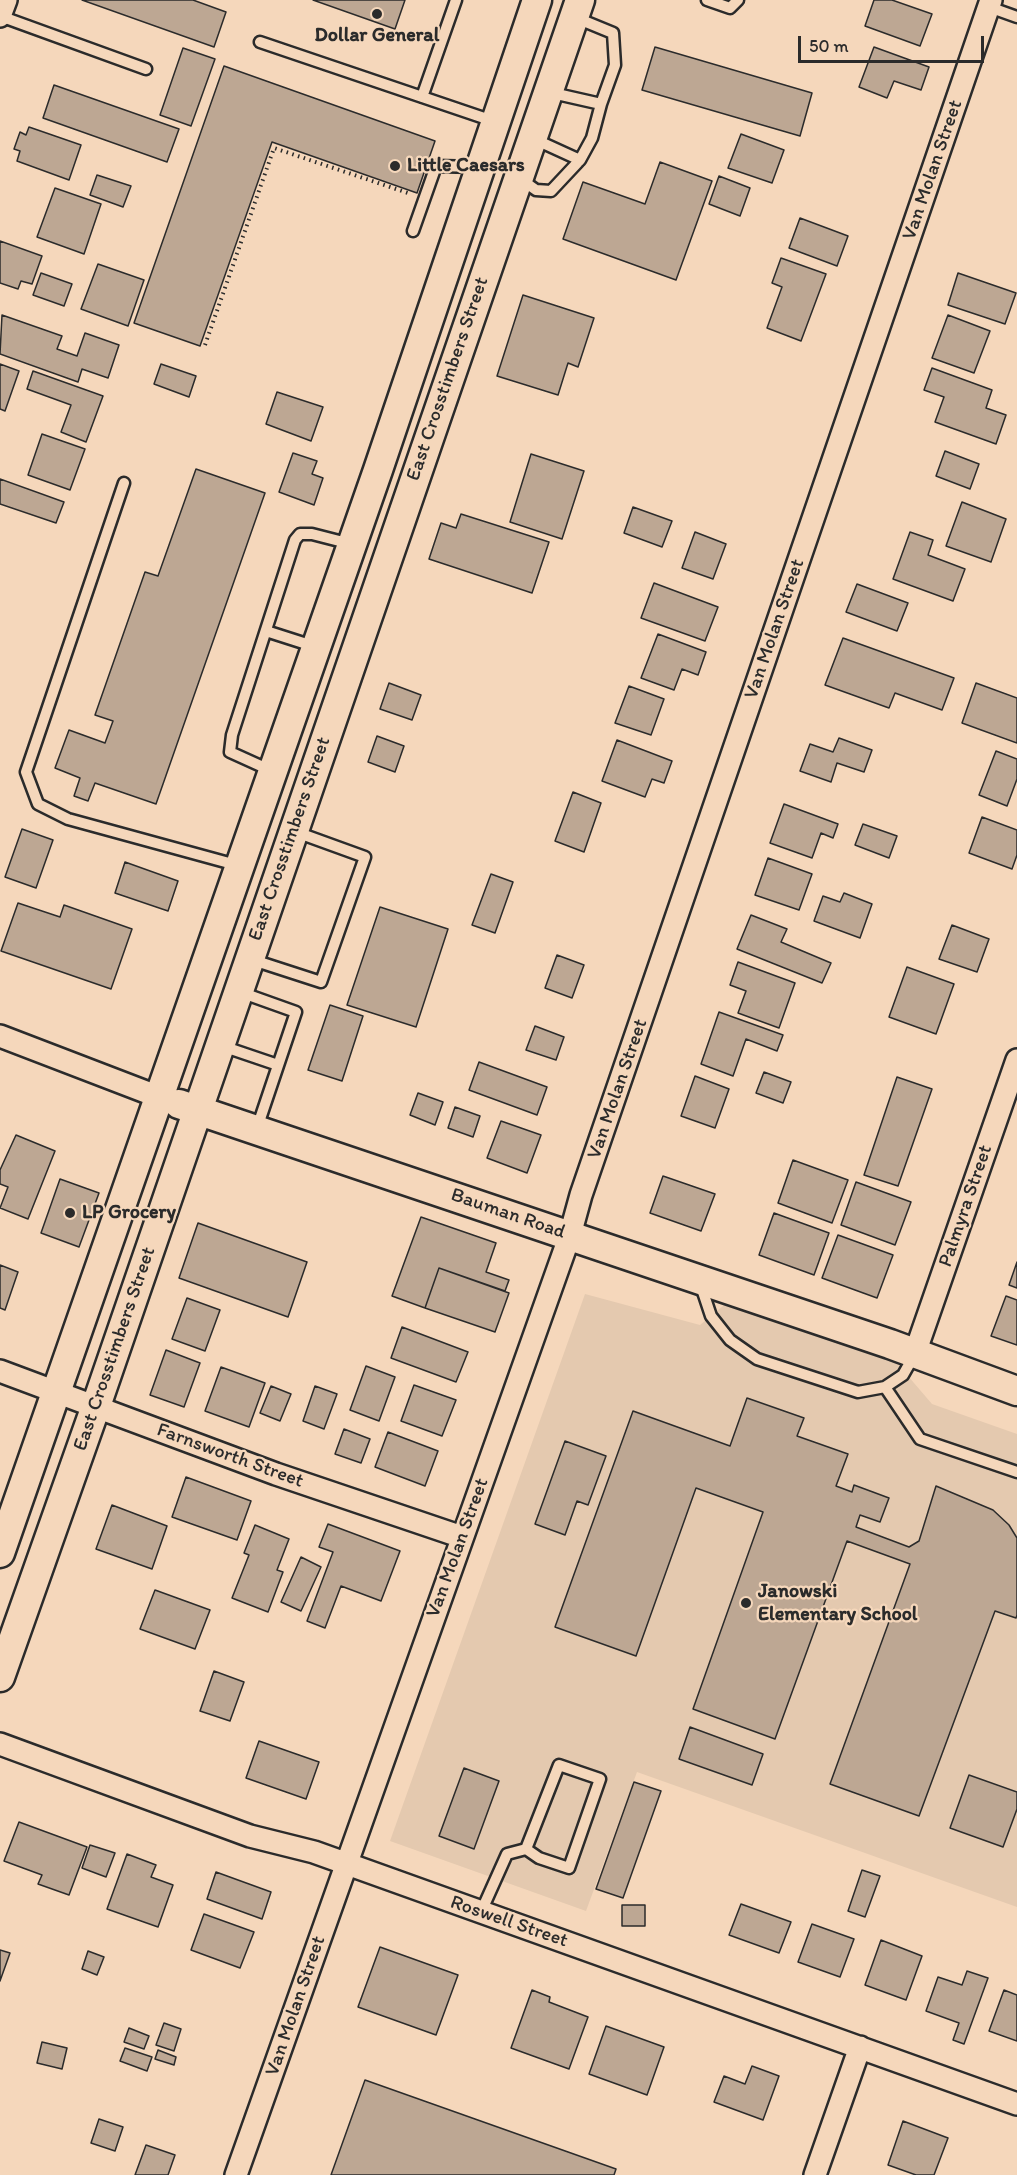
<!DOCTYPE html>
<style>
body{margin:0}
#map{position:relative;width:1017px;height:2175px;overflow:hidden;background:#f5d7bb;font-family:Itim,sans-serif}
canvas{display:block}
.scale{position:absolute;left:798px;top:36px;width:186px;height:27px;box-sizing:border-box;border:3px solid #2b2b2b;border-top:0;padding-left:8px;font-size:18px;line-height:21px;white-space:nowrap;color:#2b2b2b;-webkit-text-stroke:4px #f5d7bb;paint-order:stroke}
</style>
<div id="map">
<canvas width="1017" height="2175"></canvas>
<div class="scale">50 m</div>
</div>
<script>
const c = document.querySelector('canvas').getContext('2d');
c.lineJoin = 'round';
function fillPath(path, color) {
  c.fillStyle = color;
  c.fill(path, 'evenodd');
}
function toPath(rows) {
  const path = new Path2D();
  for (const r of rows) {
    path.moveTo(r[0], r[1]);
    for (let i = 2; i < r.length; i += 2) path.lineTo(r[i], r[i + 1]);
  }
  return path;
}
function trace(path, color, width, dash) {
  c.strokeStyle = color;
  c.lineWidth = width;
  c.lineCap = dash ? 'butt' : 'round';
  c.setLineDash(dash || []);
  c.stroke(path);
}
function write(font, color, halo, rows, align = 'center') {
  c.font = font + ' Itim,sans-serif';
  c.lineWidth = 4.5;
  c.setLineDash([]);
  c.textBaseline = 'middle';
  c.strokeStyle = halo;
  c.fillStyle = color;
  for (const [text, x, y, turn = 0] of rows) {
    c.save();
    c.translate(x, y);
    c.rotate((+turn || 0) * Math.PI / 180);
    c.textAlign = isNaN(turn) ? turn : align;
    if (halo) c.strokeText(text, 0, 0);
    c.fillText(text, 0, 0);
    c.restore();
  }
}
const built = toPath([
 [585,1294,700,1325,729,1301,890,1355,932,1404,1017,1434,1017,1907,637,1772,586,1911,390,1841]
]);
const building = toPath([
 [82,0,193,0,226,12,214,47,82,0],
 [313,0,405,0,395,29,313,0],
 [874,0,892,0,932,14,920,46,865,26,874,0],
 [655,47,812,93,800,136,642,90,655,47],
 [874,47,929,67,921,90,894,81,887,98,859,87,874,47],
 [183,48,215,59,191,126,160,115,183,48],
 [224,66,435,141,417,193,272,142,200,346,134,323,224,66],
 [54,85,179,129,167,162,43,118,54,85],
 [29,127,81,145,69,180,17,161,20,151,14,149,20,132,26,135,29,127],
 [741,134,784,150,772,183,728,168,741,134],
 [660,162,712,181,676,280,563,239,583,182,645,204,660,162],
 [97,175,131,186,123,207,90,195,97,175],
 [719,176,750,188,740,216,709,204,719,176],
 [55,188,101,204,84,254,37,237,55,188],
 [800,218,848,236,837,266,789,248,800,218],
 [0,241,42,256,32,284,21,281,18,289,0,283,0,241],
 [781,258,826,274,801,341,767,328,782,287,772,283,781,258],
 [98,264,144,280,128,326,81,309,98,264],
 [41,273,72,284,64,306,33,295,41,273],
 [958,273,1016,293,1005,324,948,305,958,273],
 [523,295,594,318,578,367,568,363,558,395,497,376,523,295],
 [2,315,62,336,57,349,77,356,85,333,119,345,108,378,82,369,78,382,0,354,2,315],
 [948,315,990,331,974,373,932,358,948,315],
 [0,364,19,371,5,411,0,409,0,364],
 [161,364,196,376,189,397,154,384,161,364],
 [932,368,992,390,986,408,1006,415,996,444,935,422,944,397,924,390,932,368],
 [33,371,103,396,86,442,61,432,71,405,27,389,33,371],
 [277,392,323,407,311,441,266,424,277,392],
 [42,434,85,449,70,490,28,475,42,434],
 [945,451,979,464,970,489,936,476,945,451],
 [293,453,317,461,312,474,323,478,314,505,279,492,293,453],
 [531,454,584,471,562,539,510,522,531,454],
 [196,469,265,493,156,804,95,783,88,801,74,796,80,778,55,768,69,730,105,743,113,721,95,715,145,572,158,576,196,469],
 [0,479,64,502,56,523,0,504,0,479],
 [962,502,1006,519,991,562,946,546,962,502],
 [633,507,672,521,662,547,624,533,633,507],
 [461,514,549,542,532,593,429,559,441,523,456,528,461,514],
 [695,532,726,544,713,579,682,568,695,532],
 [910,532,933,540,928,555,965,569,953,601,893,579,910,532],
 [654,583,718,607,705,641,641,618,654,583],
 [857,584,908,603,897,631,846,612,857,584],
 [658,634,706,652,698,675,682,669,674,690,641,678,658,634],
 [843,638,954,678,942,710,895,693,889,708,825,685,843,638],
 [389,683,421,695,412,720,380,709,389,683],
 [976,683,1017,698,1017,743,962,723,976,683],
 [629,686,664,699,651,735,615,723,629,686],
 [377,736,404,746,395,772,368,762,377,736],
 [839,738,872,750,864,772,837,763,831,782,800,771,810,744,833,752,839,738],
 [617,740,672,761,664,783,652,779,645,797,602,781,617,740],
 [996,751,1017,759,1017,779,1007,806,979,795,996,751],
 [573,792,601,803,584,852,555,841,573,792],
 [784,804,838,824,833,838,821,833,812,858,770,843,784,804],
 [982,817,1017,830,1017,855,1012,869,969,853,982,817],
 [863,824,897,836,889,858,855,845,863,824],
 [22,829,53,840,36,888,5,877,22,829],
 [768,858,812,874,799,910,755,895,768,858],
 [125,862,178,881,168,911,115,893,125,862],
 [491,874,513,882,495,933,472,925,491,874],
 [844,893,872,904,860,938,814,921,823,896,840,902,844,893],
 [18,903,60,917,64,905,132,929,111,989,1,951,18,903],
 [380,907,448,929,416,1027,347,1005,380,907],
 [751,915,787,929,781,942,831,963,822,983,737,949,751,915],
 [952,925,989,939,977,972,939,959,952,925],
 [557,955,584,965,572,998,545,988,557,955],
 [738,962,795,983,779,1028,738,1013,746,991,730,985,738,962],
 [907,967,954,984,936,1034,889,1017,907,967],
 [330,1005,363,1016,342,1081,308,1070,330,1005],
 [719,1012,783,1035,777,1051,746,1039,733,1076,701,1064,719,1012],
 [535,1026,564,1037,556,1060,526,1050,535,1026],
 [479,1062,547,1087,537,1115,469,1090,479,1062],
 [764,1072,791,1082,783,1103,756,1093,764,1072],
 [695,1076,729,1089,715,1128,681,1116,695,1076],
 [897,1077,932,1089,898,1186,864,1175,897,1077],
 [418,1093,443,1102,435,1125,410,1115,418,1093],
 [455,1107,480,1116,473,1137,448,1128,455,1107],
 [501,1121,541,1135,527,1173,487,1158,501,1121],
 [16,1135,55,1151,28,1219,0,1208,8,1187,0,1184,0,1170,16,1135],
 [793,1160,848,1180,832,1223,778,1203,793,1160],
 [663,1176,715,1194,701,1231,650,1213,663,1176],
 [60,1179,99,1193,79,1247,41,1233,60,1179],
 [856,1182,911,1202,895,1245,841,1225,856,1182],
 [774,1213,829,1233,814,1275,759,1255,774,1213],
 [421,1217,496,1243,486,1272,509,1280,505,1291,439,1268,425,1308,392,1296,421,1217],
 [198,1223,307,1262,288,1317,179,1278,198,1223],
 [838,1235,893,1255,877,1298,822,1278,838,1235],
 [1017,1262,1017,1288,1009,1285,1017,1262],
 [0,1265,18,1272,5,1310,0,1308,0,1265],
 [439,1268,509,1293,495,1332,425,1308,439,1268],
 [1006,1296,1017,1300,1017,1345,991,1336,1006,1296],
 [187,1298,220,1310,205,1351,172,1339,187,1298],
 [402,1327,468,1352,456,1382,391,1358,402,1327],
 [166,1350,200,1363,184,1407,150,1395,166,1350],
 [366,1366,395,1377,379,1421,350,1410,366,1366],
 [221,1367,265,1383,249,1427,205,1411,221,1367],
 [414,1385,456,1400,442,1436,401,1421,414,1385],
 [271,1386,291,1394,280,1421,260,1413,271,1386],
 [315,1386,337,1394,324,1429,303,1421,315,1386],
 [747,1398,804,1418,797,1436,848,1454,836,1486,852,1492,854,1485,889,1498,880,1522,860,1515,856,1527,909,1547,919,1541,936,1486,993,1510,1009,1525,1017,1538,1017,1615,1016,1618,995,1611,919,1816,830,1784,910,1564,847,1541,775,1739,693,1709,763,1512,696,1488,636,1656,555,1627,633,1411,730,1446,747,1398],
 [344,1429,370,1439,361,1463,335,1454,344,1429],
 [388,1432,438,1451,425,1486,375,1467,388,1432],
 [565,1441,606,1456,588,1505,577,1501,565,1535,535,1524,565,1441],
 [186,1477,251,1501,237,1540,172,1517,186,1477],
 [112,1505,167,1526,152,1569,96,1549,112,1505],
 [328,1524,400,1551,381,1601,341,1586,325,1628,307,1621,333,1552,319,1547,328,1524],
 [255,1525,289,1539,277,1570,283,1572,268,1612,232,1598,249,1555,244,1553,255,1525],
 [301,1557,321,1567,301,1611,281,1602,301,1557],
 [155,1590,210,1610,195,1649,140,1629,155,1590],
 [214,1671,244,1682,230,1721,200,1711,214,1671],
 [690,1727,763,1754,752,1785,679,1759,690,1727],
 [259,1741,319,1762,306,1799,246,1778,259,1741],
 [464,1768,499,1781,474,1849,439,1836,464,1768],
 [969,1775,1017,1792,1017,1809,1003,1847,950,1828,969,1775],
 [634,1782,661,1791,623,1898,596,1889,634,1782],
 [19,1822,87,1847,69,1895,38,1884,42,1875,4,1861,19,1822],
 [90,1845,115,1853,106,1877,82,1868,90,1845],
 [127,1854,156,1865,151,1877,173,1885,158,1927,107,1909,127,1854],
 [862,1870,880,1876,865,1917,848,1911,862,1870],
 [216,1872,271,1892,262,1919,207,1899,216,1872],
 [741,1904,791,1922,779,1953,729,1935,741,1904],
 [622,1905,645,1905,645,1926,622,1926,622,1905],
 [204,1914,254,1932,240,1968,191,1950,204,1914],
 [812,1924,854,1939,840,1977,798,1962,812,1924],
 [881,1940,922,1956,906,2000,865,1985,881,1940],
 [380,1947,458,1975,436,2035,358,2007,380,1947],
 [0,1950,10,1953,0,1981,0,1950],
 [88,1951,104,1957,97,1975,82,1969,88,1951],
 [967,1971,988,1978,964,2044,953,2040,959,2023,926,2011,938,1977,962,1985,967,1971],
 [532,1990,550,1997,549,2002,588,2017,569,2069,511,2048,532,1990],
 [1004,1990,1017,1995,1017,2041,989,2031,1004,1990],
 [164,2023,181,2029,174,2051,156,2045,164,2023],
 [606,2026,664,2047,647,2095,589,2074,606,2026],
 [129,2028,149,2036,144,2049,124,2042,129,2028],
 [42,2042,67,2048,62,2069,37,2063,42,2042],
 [125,2048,152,2057,147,2071,120,2061,125,2048],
 [158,2050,176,2057,174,2065,155,2059,158,2050],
 [752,2066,779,2076,763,2120,714,2102,724,2076,745,2084,752,2066],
 [365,2080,616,2169,614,2175,331,2175,365,2080],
 [99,2119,123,2127,115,2151,91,2143,99,2119],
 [903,2121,948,2138,934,2175,916,2175,888,2165,903,2121],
 [146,2145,175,2155,168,2175,135,2175,146,2145]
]);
const path = toPath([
 [205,345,274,148,408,193]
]);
const lane = toPath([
 [707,0,730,8,738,0],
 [989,7,1017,17],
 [0,16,146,69],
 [260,42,496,122],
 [548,92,601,104,615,65,613,33,574,17],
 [422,97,456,0],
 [534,139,580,160,592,138,601,104],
 [519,178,536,190,551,191,580,160],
 [413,231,436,166,478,167],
 [124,483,26,772,38,804,68,819,240,866],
 [266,631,316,647],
 [272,771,230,752,232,735,295,540,300,534,312,534,351,544],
 [250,959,321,982,365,857,296,832],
 [240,992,296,1012,257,1128],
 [222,1046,278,1065],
 [700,1283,711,1316,730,1340,757,1359,858,1392,885,1387,903,1375,915,1354],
 [885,1387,920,1439,1017,1472],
 [481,1912,507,1854,526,1849,539,1858,569,1868,600,1779,559,1765,526,1849]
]);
const street = toPath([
 [0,16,6,0],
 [0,1036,159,1097],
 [915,1353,1017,1060],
 [0,1371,276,1474,462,1537],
 [0,1744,250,1836,314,1852,1017,2104],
 [236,2175,570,1235,581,1195,991,0],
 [815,2175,860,2047]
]);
const secondary = toPath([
 [179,1104,890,1344,1017,1391],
 [0,1553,378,470,537,0],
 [0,1677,96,1406,580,0]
]);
const markers = [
 [377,14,6,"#2b2b2b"],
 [395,166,6,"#2b2b2b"],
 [70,1213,6,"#2b2b2b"],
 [746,1603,6,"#2b2b2b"]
];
const poiNames = [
 ["Dollar General",377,36,"center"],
 ["Little Caesars",407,166],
 ["LP Grocery",82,1213],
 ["Janowski",758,1592],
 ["Elementary School",758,1615]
];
const streetNames = [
 ["Van Molan Street",933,170,-71],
 ["East Crosstimbers Street",448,379,-71],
 ["Van Molan Street",775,629,-71],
 ["East Crosstimbers Street",290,839,-71],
 ["Van Molan Street",618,1089,-71],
 ["Palmyra Street",966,1206,-71],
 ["Bauman Road",508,1214,19],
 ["East Crosstimbers Street",115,1349,-71],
 ["Farnsworth Street",230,1456,20],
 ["Van Molan Street",458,1548,-70],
 ["Roswell Street",509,1922,19],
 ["Van Molan Street",296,2006,-71]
];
fillPath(built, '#e4c9af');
fillPath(building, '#bda793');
trace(building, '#2b2b2b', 1.5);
trace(lane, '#2b2b2b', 15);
trace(street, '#2b2b2b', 26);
trace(secondary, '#2b2b2b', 33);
trace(path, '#2b2b2b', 4, [1.5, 4.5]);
trace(lane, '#f5d7bb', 10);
trace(street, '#f5d7bb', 21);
trace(secondary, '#f5d7bb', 28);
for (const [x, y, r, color] of markers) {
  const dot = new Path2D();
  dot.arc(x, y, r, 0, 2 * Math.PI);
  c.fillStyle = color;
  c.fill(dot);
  trace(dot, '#f5d7bb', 2);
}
write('bold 20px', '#2b2b2b', '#f5d7bb', poiNames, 'left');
write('20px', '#2b2b2b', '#f5d7bb', streetNames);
</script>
